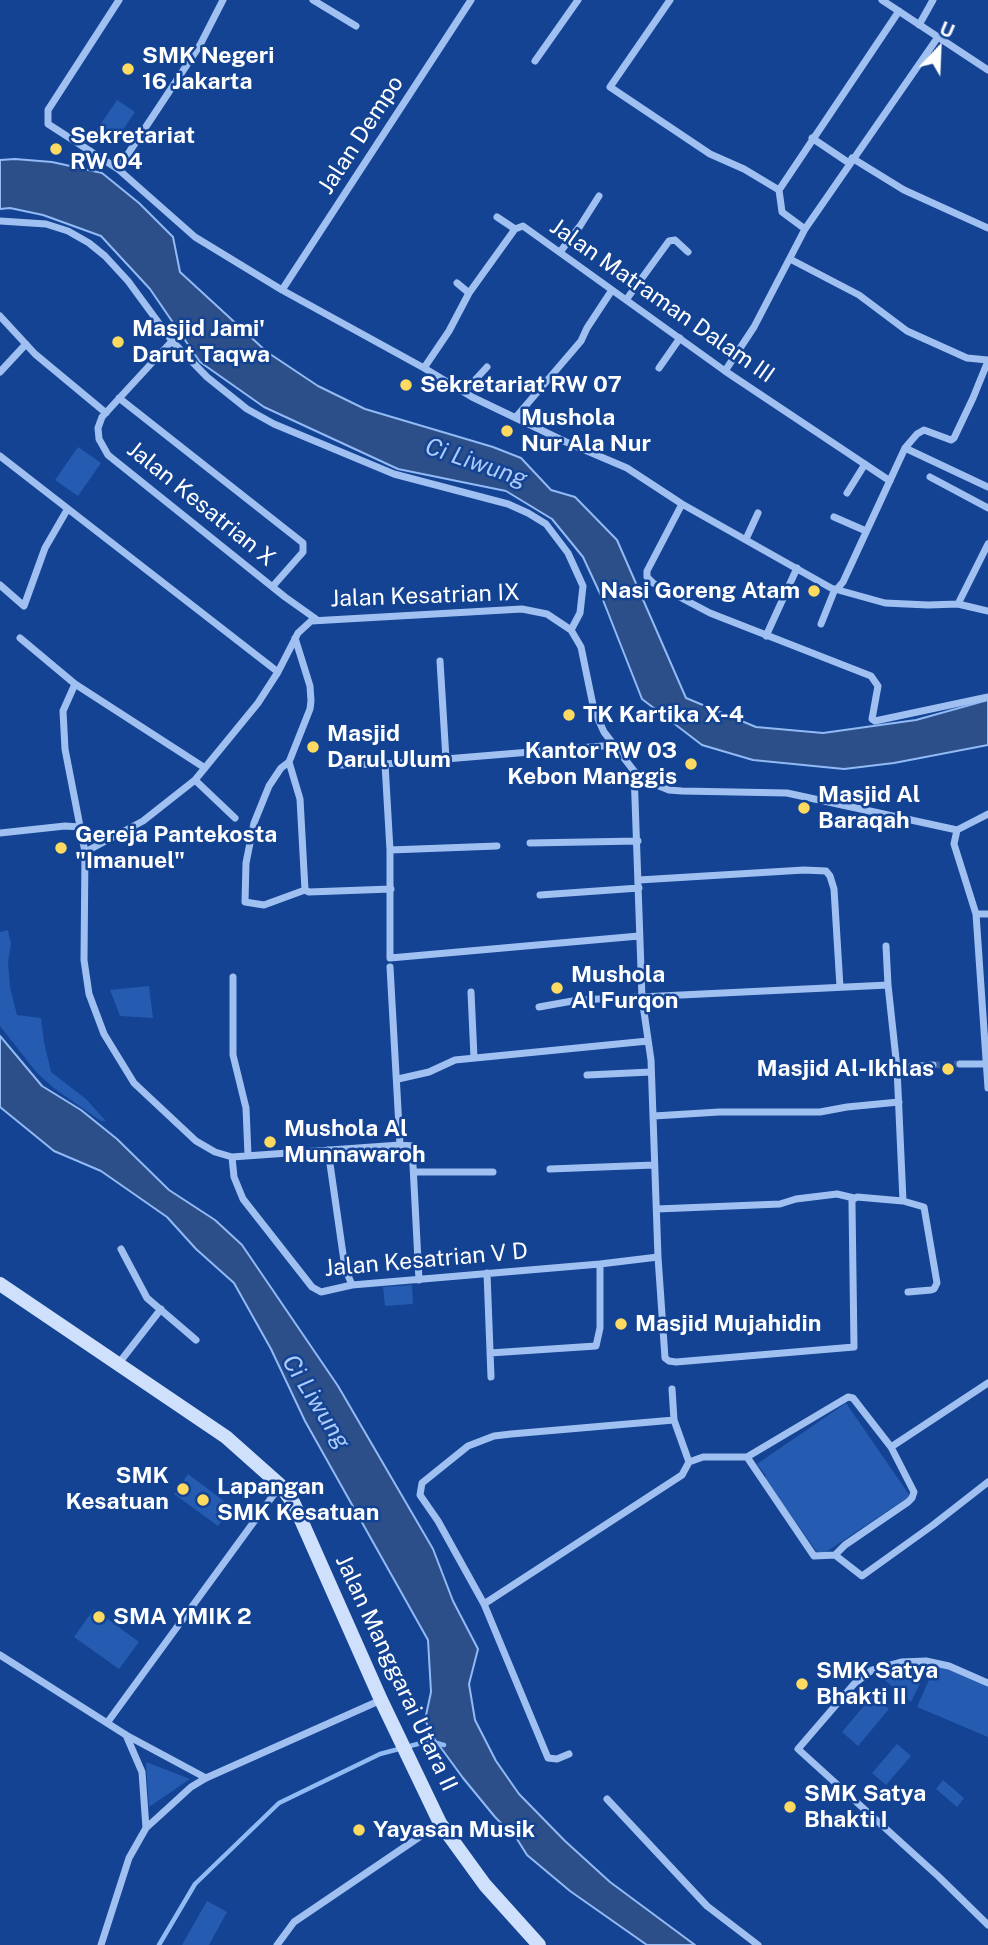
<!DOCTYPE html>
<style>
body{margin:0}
#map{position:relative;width:988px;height:1945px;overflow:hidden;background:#134392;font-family:"Public Sans",sans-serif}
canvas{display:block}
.north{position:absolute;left:904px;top:14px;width:70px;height:70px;-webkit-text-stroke:5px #134392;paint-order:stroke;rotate:23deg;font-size:19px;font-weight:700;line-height:28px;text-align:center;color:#fff}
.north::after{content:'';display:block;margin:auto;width:24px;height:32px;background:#fff;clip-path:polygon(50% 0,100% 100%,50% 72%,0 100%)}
</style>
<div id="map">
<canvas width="988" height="1945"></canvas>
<div class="north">U</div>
</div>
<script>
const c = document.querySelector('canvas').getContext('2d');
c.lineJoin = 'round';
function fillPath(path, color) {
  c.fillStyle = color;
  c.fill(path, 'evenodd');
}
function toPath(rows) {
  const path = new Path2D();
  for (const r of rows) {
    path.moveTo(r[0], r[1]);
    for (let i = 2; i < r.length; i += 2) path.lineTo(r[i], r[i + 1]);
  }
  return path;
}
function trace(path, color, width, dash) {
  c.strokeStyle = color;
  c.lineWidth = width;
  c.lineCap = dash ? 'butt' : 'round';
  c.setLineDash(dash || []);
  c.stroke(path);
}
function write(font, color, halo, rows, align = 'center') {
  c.font = font + ' "Public Sans",sans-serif';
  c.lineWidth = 5;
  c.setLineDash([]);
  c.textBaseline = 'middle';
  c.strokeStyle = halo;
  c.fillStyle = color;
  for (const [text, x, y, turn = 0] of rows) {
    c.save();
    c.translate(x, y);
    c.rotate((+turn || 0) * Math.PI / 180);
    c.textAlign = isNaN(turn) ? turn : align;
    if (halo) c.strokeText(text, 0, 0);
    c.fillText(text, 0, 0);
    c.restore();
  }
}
const green = toPath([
 [117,100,135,112,114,143,96,131],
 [78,447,101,463,78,496,55,480],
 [8,930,11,944,8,962,10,987,17,1015,41,1018,44,1042,51,1072,86,1099,106,1121,101,1121,55,1089,37,1073,0,1026,0,932],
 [149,986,153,1018,120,1016,110,990],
 [412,1285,413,1304,385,1306,383,1287],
 [846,1403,910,1496,820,1556,764,1478,766,1476,757,1464],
 [188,1474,232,1507,218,1526,174,1494],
 [94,1609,139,1642,119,1669,74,1637],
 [936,1664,988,1687,988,1737,917,1707],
 [928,1667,911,1702,881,1677],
 [873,1695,889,1709,858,1746,842,1732],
 [897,1744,911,1756,886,1785,872,1773],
 [146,1762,190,1779,149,1807],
 [943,1780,964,1798,957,1807,936,1789],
 [207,1901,227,1912,209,1945,182,1945]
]);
const water = toPath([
 [15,159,52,162,102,173,139,203,173,237,180,272,267,352,318,386,365,409,493,447,521,458,551,490,575,497,617,540,686,698,756,727,823,733,916,720,988,700,988,745,894,763,844,769,753,760,702,745,642,699,603,600,583,557,552,519,506,491,398,469,264,407,200,362,150,289,101,236,43,215,10,208,0,209,0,160,15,159],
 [0,1036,42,1086,81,1110,117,1139,169,1190,215,1220,242,1245,338,1386,433,1549,453,1601,478,1649,469,1684,475,1720,496,1761,519,1794,565,1841,610,1882,695,1945,647,1945,570,1891,527,1855,517,1839,495,1817,463,1778,433,1737,425,1720,431,1692,428,1640,305,1421,271,1349,234,1283,196,1249,167,1217,101,1171,54,1151,0,1107,0,1036]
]);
const stream = toPath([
 [159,1945,195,1884,279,1803,380,1754,429,1741,444,1745]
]);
const streetTunnel = toPath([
 [933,1065,960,1064]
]);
const street = toPath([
 [119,0,48,110,48,124,118,169,195,237,282,290,424,368,472,397,566,442,627,468,682,504,831,588,885,603,928,605,958,604,988,611],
 [313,0,356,26],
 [670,0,610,87,710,154,744,169,779,190],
 [882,0,988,70],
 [919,25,933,0],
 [535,61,578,0],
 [812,138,849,163],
 [852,158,904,190,988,228],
 [118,169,200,45,223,0],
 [497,217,515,229],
 [0,221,46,224,68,231,89,243,105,256,128,281,172,341,207,377,247,409,274,424,394,474,508,504,528,513,546,524,568,553,583,586,580,613,571,630],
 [805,229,782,212,779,190,899,11],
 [560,252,580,226,599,196],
 [790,259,859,295,907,331,967,358,988,360],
 [457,283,469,293],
 [282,290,471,0],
 [626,300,669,241,675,240,688,252],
 [0,316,35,354,106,413],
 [172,341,102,417,98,428,99,439,108,455,285,597,316,619],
 [424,368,449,331,469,293,515,229,523,226,725,371,890,481],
 [659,368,680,338],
 [725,371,754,327,805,229,938,37],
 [0,372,26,344],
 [464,392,487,367],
 [119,398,303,543,303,552,273,586],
 [516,417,581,341,587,328,612,290],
 [905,448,988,487],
 [0,456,278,672],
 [930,477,988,508],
 [847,493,865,464],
 [682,504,647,571,647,577,653,583,710,613,871,676,878,686,872,719,875,721,988,697],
 [834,517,866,531],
 [746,539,758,513],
 [0,585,24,606,45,548,67,510],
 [837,589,843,582,905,448,917,434,924,430,951,440,954,438,973,398,988,361],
 [958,604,988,544],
 [821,624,835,589],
 [766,636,797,568],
 [20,638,75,684,205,768],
 [295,638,310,686,311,701,310,709,289,762,300,799,305,890],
 [440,661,446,759],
 [75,684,63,711,65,749,85,852,84,960,89,994,104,1034,134,1083,196,1141,215,1152,232,1157,400,1145,412,1146,419,1280],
 [289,762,281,768,269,786,254,823,246,863,245,902,264,905,305,890],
 [385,764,390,850,390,958,639,936],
 [340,765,385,764,615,745],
 [634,771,642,998,651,1060,658,1257,665,1358,669,1361,676,1362,854,1347,852,1204,852,1200,857,1197,903,1201,924,1207,937,1283,934,1289,931,1290,908,1292],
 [195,780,235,818],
 [957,830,988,814],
 [0,833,65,826,80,827],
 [530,843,638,841],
 [390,850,497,846],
 [85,852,143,821,195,780,258,703,278,672,298,633,311,621,522,609,547,614,571,630,581,647,594,710,604,732,634,771,649,782,669,790,682,791,787,793,957,830,954,844,976,914,988,1088],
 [639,880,804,870,826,871,830,876,834,889,840,987],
 [305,890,309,892,391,889],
 [540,895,639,888],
 [976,914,988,914],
 [886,946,888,985],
 [390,967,400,1145],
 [233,977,233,1055,246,1108,248,1155],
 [471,992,474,1058],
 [539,1007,578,1000,888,985,897,1068,933,1065],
 [960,1064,987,1064],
 [897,1068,903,1201],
 [587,1075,651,1072],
 [398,1079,429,1072,455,1060,648,1041],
 [654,1116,719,1112,820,1112,847,1107,899,1102],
 [328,1150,345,1268,352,1285],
 [232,1157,234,1177,243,1199,312,1287,321,1292,352,1285,600,1264,658,1257],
 [550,1169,654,1165],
 [415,1172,493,1172],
 [657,1209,780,1204,796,1199,837,1194,854,1198],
 [121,1249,147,1298,196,1340],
 [487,1273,491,1377],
 [490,1353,596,1346,600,1328,600,1264],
 [119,1363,161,1309],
 [672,1389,674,1420],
 [747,1457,814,1556,835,1555,862,1576,933,1525,988,1482],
 [689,1462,674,1420,511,1434,494,1436,468,1446,422,1483,420,1495,438,1521,484,1604,682,1475,689,1462,703,1457,747,1457,848,1397,853,1398,891,1447,988,1383],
 [835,1555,845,1545,908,1502,912,1498,914,1492,891,1447],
 [484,1604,548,1758,557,1759,569,1754],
 [0,1655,126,1735,206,1778],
 [988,1683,949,1666,926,1661,901,1662,872,1670,854,1684,798,1749,938,1876,988,1925],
 [107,1723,280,1486],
 [126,1735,142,1772,146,1828],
 [607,1799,707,1906,758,1945],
 [101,1945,129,1858,146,1828,191,1787,206,1778,381,1700],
 [277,1945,294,1922,440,1823]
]);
const secondary = toPath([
 [0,1284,226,1437,280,1485,294,1504,381,1700,440,1823,485,1885,539,1945]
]);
const markers = [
 [128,69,7,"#ffda61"],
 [56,149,7,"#ffda61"],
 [118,342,7,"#ffda61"],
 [406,385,7,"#ffda61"],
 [507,431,7,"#ffda61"],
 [814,591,7,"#ffda61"],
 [569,715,7,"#ffda61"],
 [313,747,7,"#ffda61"],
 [691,764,7,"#ffda61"],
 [804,808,7,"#ffda61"],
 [61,848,7,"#ffda61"],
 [557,988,7,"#ffda61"],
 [948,1069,7,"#ffda61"],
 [270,1142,7,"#ffda61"],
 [621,1324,7,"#ffda61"],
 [183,1489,7,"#ffda61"],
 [203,1500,7,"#ffda61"],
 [99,1617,7,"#ffda61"],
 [802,1684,7,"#ffda61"],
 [790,1807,7,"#ffda61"],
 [359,1830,7,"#ffda61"]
];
const poiNames = [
 ["SMK Negeri",142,56],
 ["16 Jakarta",142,82],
 ["Sekretariat",70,136],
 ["RW 04",70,162],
 ["Masjid Jami'",132,329],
 ["Darut Taqwa",132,355],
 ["Sekretariat RW 07",420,385],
 ["Mushola",521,418],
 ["Nur Ala Nur",521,444],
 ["Nasi Goreng Atam",800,591,"right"],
 ["TK Kartika X-4",583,715],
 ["Masjid",327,734],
 ["Darul Ulum",327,760],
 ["Kantor RW 03",677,751,"right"],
 ["Kebon Manggis",677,777,"right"],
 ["Masjid Al",818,795],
 ["Baraqah",818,821],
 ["Gereja Pantekosta",75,835],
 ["\"Imanuel\"",75,861],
 ["Mushola",571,975],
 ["Al Furqon",571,1001],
 ["Masjid Al-Ikhlas",934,1069,"right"],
 ["Mushola Al",284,1129],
 ["Munnawaroh",284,1155],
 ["Masjid Mujahidin",635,1324],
 ["SMK",169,1476,"right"],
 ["Kesatuan",169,1502,"right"],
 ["Lapangan",217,1487],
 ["SMK Kesatuan",217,1513],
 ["SMA YMIK 2",113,1617],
 ["SMK Satya",816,1671],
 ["Bhakti II",816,1697],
 ["SMK Satya",804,1794],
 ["Bhakti I",804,1820],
 ["Yayasan Musik",373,1830]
];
const streetNames = [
 ["Jalan Dempo",361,135,-57],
 ["Jalan Matraman Dalam III",662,301,35],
 ["Jalan Kesatrian X",201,504,39],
 ["Jalan Kesatrian IX",425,596,-2],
 ["Jalan Kesatrian V D",426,1260,-5],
 ["Jalan Manggarai Utara II",396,1673,65]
];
const waterNames = [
 ["Ci Liwung",476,463,19],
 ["Ci Liwung",316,1402,58]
];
fillPath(green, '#255cb1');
fillPath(water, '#2c4f8a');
trace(water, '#92baf5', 2);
trace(stream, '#92baf5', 4.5);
trace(streetTunnel, '#365fa2', 7, [7, 3.5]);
trace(street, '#a0c0f2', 7);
trace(secondary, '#cfe0fc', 14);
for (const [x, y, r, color] of markers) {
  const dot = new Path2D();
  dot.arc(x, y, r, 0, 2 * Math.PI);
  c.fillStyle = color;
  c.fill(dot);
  trace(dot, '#134392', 2.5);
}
write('bold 23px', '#fff', '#134392', poiNames, 'left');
write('23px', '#fff', '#134392', streetNames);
write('italic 24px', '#accbf9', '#134392', waterNames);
</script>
